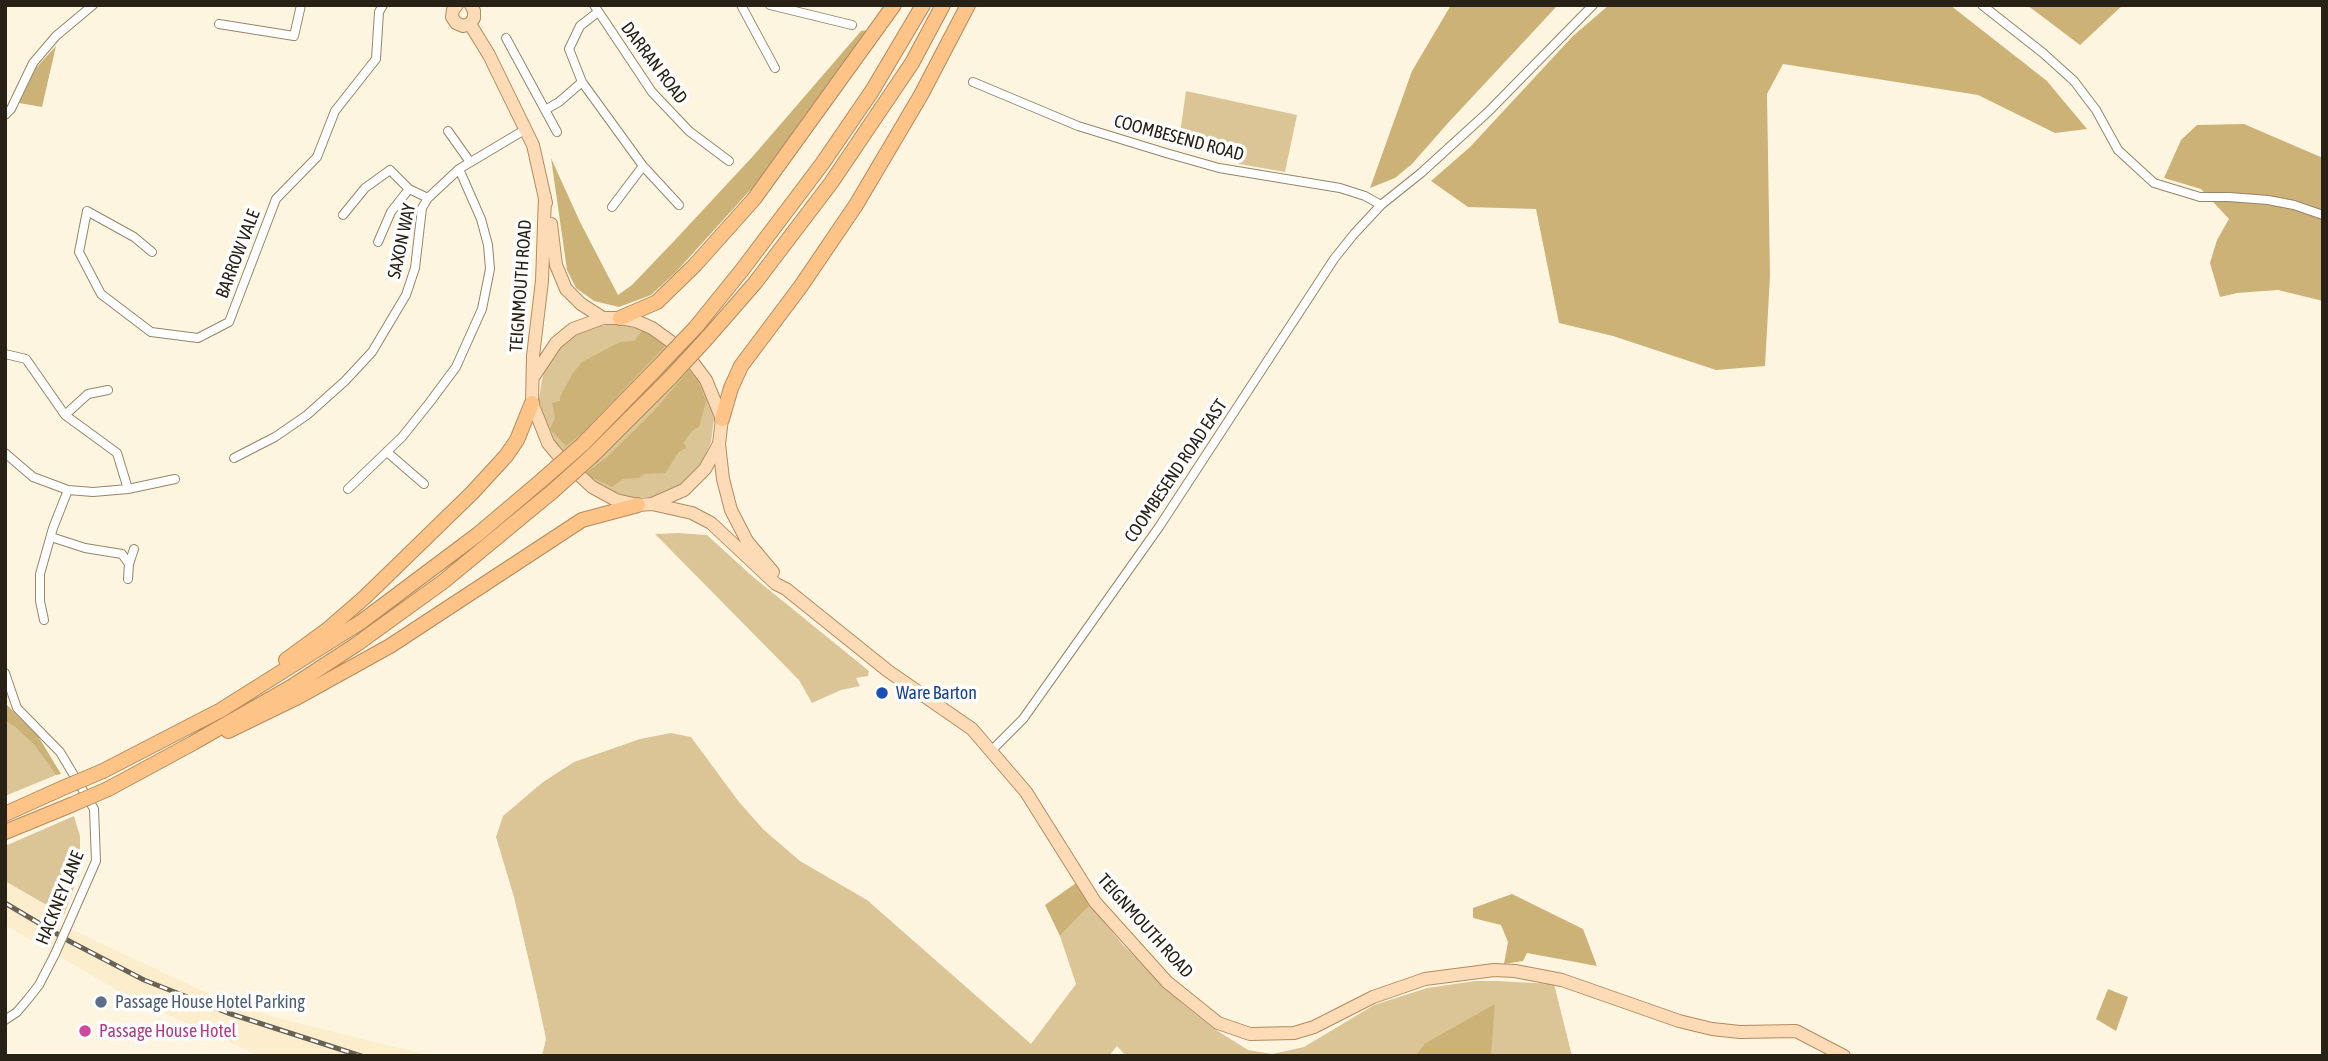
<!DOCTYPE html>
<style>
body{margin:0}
#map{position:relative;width:2328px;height:1061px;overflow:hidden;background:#fef5e0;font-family:"Asap Condensed",sans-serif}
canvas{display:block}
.frame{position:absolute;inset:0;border:7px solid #282216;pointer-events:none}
</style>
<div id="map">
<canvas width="2328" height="1061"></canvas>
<div class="frame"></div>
</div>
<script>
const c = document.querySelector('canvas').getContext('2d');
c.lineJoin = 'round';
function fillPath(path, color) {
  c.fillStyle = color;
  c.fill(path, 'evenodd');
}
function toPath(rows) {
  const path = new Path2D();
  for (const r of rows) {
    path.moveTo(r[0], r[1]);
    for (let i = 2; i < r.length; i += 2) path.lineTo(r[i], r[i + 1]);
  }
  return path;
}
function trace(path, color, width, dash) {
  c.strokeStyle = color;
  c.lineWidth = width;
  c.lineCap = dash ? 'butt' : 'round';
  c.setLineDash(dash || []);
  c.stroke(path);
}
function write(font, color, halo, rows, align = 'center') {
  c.font = font + ' "Asap Condensed",sans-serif';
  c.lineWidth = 7;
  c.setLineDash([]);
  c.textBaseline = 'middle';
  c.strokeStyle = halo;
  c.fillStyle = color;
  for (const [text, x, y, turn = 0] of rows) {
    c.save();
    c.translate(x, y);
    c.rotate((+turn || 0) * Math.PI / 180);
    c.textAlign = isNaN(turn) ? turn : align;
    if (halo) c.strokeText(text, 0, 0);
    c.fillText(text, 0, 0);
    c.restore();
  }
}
const built = toPath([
 [5,881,64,915,60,924,209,994,277,1018,431,1056,260,1056,129,997,5,925]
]);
const green = toPath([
 [1186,91,1297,115,1285,172,1239,164,1229,153,1179,140],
 [615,324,640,329,666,345,700,380,712,408,714,419,711,442,699,469,683,484,657,497,628,497,601,487,561,451,549,435,540,411,539,399,542,379,546,367,557,350,572,337,591,327],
 [678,533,707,535,752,576,869,671,868,676,856,678,860,686,841,690,812,703,799,680,655,534],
 [5,721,15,727,34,745,56,775,5,796],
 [671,733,691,737,739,802,764,830,800,861,867,900,1031,1044,1076,984,1060,936,1090,905,1123,945,1183,1004,1213,1028,1248,1050,1272,1054,1304,1047,1374,1005,1427,988,1475,981,1496,981,1554,984,1572,1056,1491,1056,1424,1044,1415,1056,1126,1056,1117,1046,1109,1056,542,1056,546,1039,537,996,514,897,496,837,503,816,543,782,574,762,640,739],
 [74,816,80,836,80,871,64,915,5,881,5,846]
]);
const forest = toPath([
 [1451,5,1558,5,1448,123,1412,164,1395,178,1370,188,1412,71],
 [1609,5,1950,5,2047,81,2087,129,2055,133,1978,95,1783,64,1767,94,1770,276,1765,366,1716,370,1613,336,1559,323,1536,209,1468,207,1431,181,1470,147,1573,36],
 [2027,5,2123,5,2080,45],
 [874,29,763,176,675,273,651,295,619,307,594,301,576,288,567,270,551,158,580,222,618,295,632,285,675,240,754,155,861,31],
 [56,46,42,107,19,103,36,68],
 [2244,124,2323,158,2323,301,2278,290,2237,293,2220,297,2210,263,2217,240,2229,219,2201,189,2164,178,2181,140,2197,125],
 [643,330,666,345,584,432,566,446,550,429,555,418,552,403,560,401,560,397,573,373,582,362,620,342,634,341],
 [689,370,698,381,706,401,699,427,692,431,684,442,686,448,679,452,665,473,644,474,639,478,623,479,612,487,589,476,587,472,606,458,653,412],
 [5,703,38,736,61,774,56,775,34,745,15,727,5,721],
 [1076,883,1090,905,1060,936,1045,905],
 [1512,894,1583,929,1597,966,1527,953,1523,961,1504,964,1508,942,1501,925,1473,918,1473,908],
 [2108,989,2128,997,2116,1031,2096,1019],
 [1495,1004,1491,1056,1415,1056,1424,1044]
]);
const street = toPath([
 [594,5,652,92,689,131,729,161],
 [741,5,775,68],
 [770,5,852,25],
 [1982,5,2043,53,2074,81,2096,110,2118,150,2154,183,2200,197,2229,197,2268,200,2294,205,2323,215],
 [598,12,580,26,569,49,582,82,643,166,679,205],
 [219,24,294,36,301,5],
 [506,38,557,132],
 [973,82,1078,126,1166,153,1219,168,1340,188,1365,196,1381,205],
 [545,110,559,102,582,82],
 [5,115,11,109,33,63,56,36,93,5],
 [448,131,470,162],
 [612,207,643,166],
 [343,215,365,188,390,170,409,189,428,198],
 [378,242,391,212,409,189],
 [152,252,134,237,87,211,79,252,101,294,151,332,198,338,229,322,276,199,317,157,335,111,376,59,379,12,383,5],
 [5,354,26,359,65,415,117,453,128,489],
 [65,415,88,394,108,390],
 [387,452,424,484],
 [5,453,33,477,68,490,93,492,128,489,175,479],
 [234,458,275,437,307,415,345,381,372,352,406,295,415,268,422,208,428,198,459,169,526,129],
 [348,489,402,437,430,402,456,367,482,309,490,269,488,245,481,219,459,169],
 [51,537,85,548,122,554,129,564,128,579],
 [129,564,134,549],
 [44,620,40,601,40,574,53,528,68,490],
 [5,673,17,708,60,752,94,809,96,861,67,927],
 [991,751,1023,719,1159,527,1334,259,1354,234,1381,205,1421,173,1488,112,1593,5],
 [5,1020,17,1012,28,999,39,985,55,954]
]);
const primary = toPath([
 [457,5,453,10,452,17,456,23,463,26,470,24,474,18,474,11,471,5],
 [470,24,489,55,533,145,546,203],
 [551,224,556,265,566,289,581,304,603,318],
 [534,376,556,343,573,329,603,318,620,318,636,321,652,328,670,341,694,364,706,380,722,419,719,444,705,469,684,490,652,504,638,505,616,500,592,487,557,454,548,443,532,403,533,356,542,281,545,197],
 [719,444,723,479,731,510,747,541,773,572],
 [652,504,692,513,711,523,776,584,786,589,888,671,972,729,1026,792,1095,902,1167,982,1218,1023,1250,1034,1294,1033,1314,1027,1373,997,1425,979,1494,970,1515,971,1562,980,1679,1021,1712,1029,1740,1032,1796,1031,1844,1056]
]);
const highway = toPath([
 [620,318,657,302,695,265,754,199,894,5],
 [696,327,742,270,822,164,872,91,923,5],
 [707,338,755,283,831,183,912,63,943,5],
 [722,419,731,388,741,366,801,286,856,205,921,95,968,5],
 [583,444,656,369],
 [593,455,671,377],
 [286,660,327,630,365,597,472,493,506,456,517,440,532,403],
 [228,731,298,697,390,646,582,520,638,505],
 [103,771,221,710,361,622,477,535,542,480],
 [108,789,193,743,291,687,357,644,444,581,553,491],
 [5,814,65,787],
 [5,832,71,805]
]);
const rail = toPath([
 [5,903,69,941,144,980,228,1013,361,1056]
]);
const streetBridge = toPath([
 [55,954,67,927]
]);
const highwayBridge = toPath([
 [656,369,696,327],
 [671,377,707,338],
 [542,480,583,444],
 [553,491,593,455],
 [65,787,103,771],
 [71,805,108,789]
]);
const markers = [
 [882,693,7,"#1a4fb4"],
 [101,1002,7,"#5c6f8a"],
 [85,1031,7,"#d1479c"]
];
const streetNames = [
 ["DARRAN ROAD",654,63,53],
 ["COOMBESEND ROAD",1179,138,15],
 ["SAXON WAY",402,241,-78],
 ["BARROW VALE",238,254,-69],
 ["TEIGNMOUTH ROAD",521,286,-86],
 ["COOMBESEND ROAD EAST",1176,471,-56],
 ["HACKNEY LANE",60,898,-68],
 ["TEIGNMOUTH ROAD",1145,926,48]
];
const transitNames = [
 ["Ware Barton",896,693]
];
const serviceNames = [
 ["Passage House Hotel Parking",115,1002]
];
const hotelNames = [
 ["Passage House Hotel",99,1031]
];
fillPath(built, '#fcedcc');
fillPath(green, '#dbc596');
fillPath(forest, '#cdb278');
trace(street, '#948667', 10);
trace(primary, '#b28b5f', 14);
trace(highway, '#b28b5f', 16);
trace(street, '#fff', 8);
trace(primary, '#fedbb7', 12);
trace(highway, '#fdc387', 14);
trace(rail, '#696253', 5);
trace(rail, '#fff', 2.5, [8]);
trace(streetBridge, '#948667', 10, []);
trace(highwayBridge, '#b28b5f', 16, []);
trace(streetBridge, '#fff', 8);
trace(highwayBridge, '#fdc387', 14);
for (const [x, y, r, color] of markers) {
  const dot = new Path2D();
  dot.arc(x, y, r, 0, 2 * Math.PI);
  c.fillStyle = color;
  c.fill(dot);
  trace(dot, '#fff', 2.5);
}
write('18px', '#282216', '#fff', streetNames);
write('18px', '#164399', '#fff', transitNames, 'left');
write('18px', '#4e5e75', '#fff', serviceNames, 'left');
write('18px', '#b23c85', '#fff', hotelNames, 'left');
</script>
